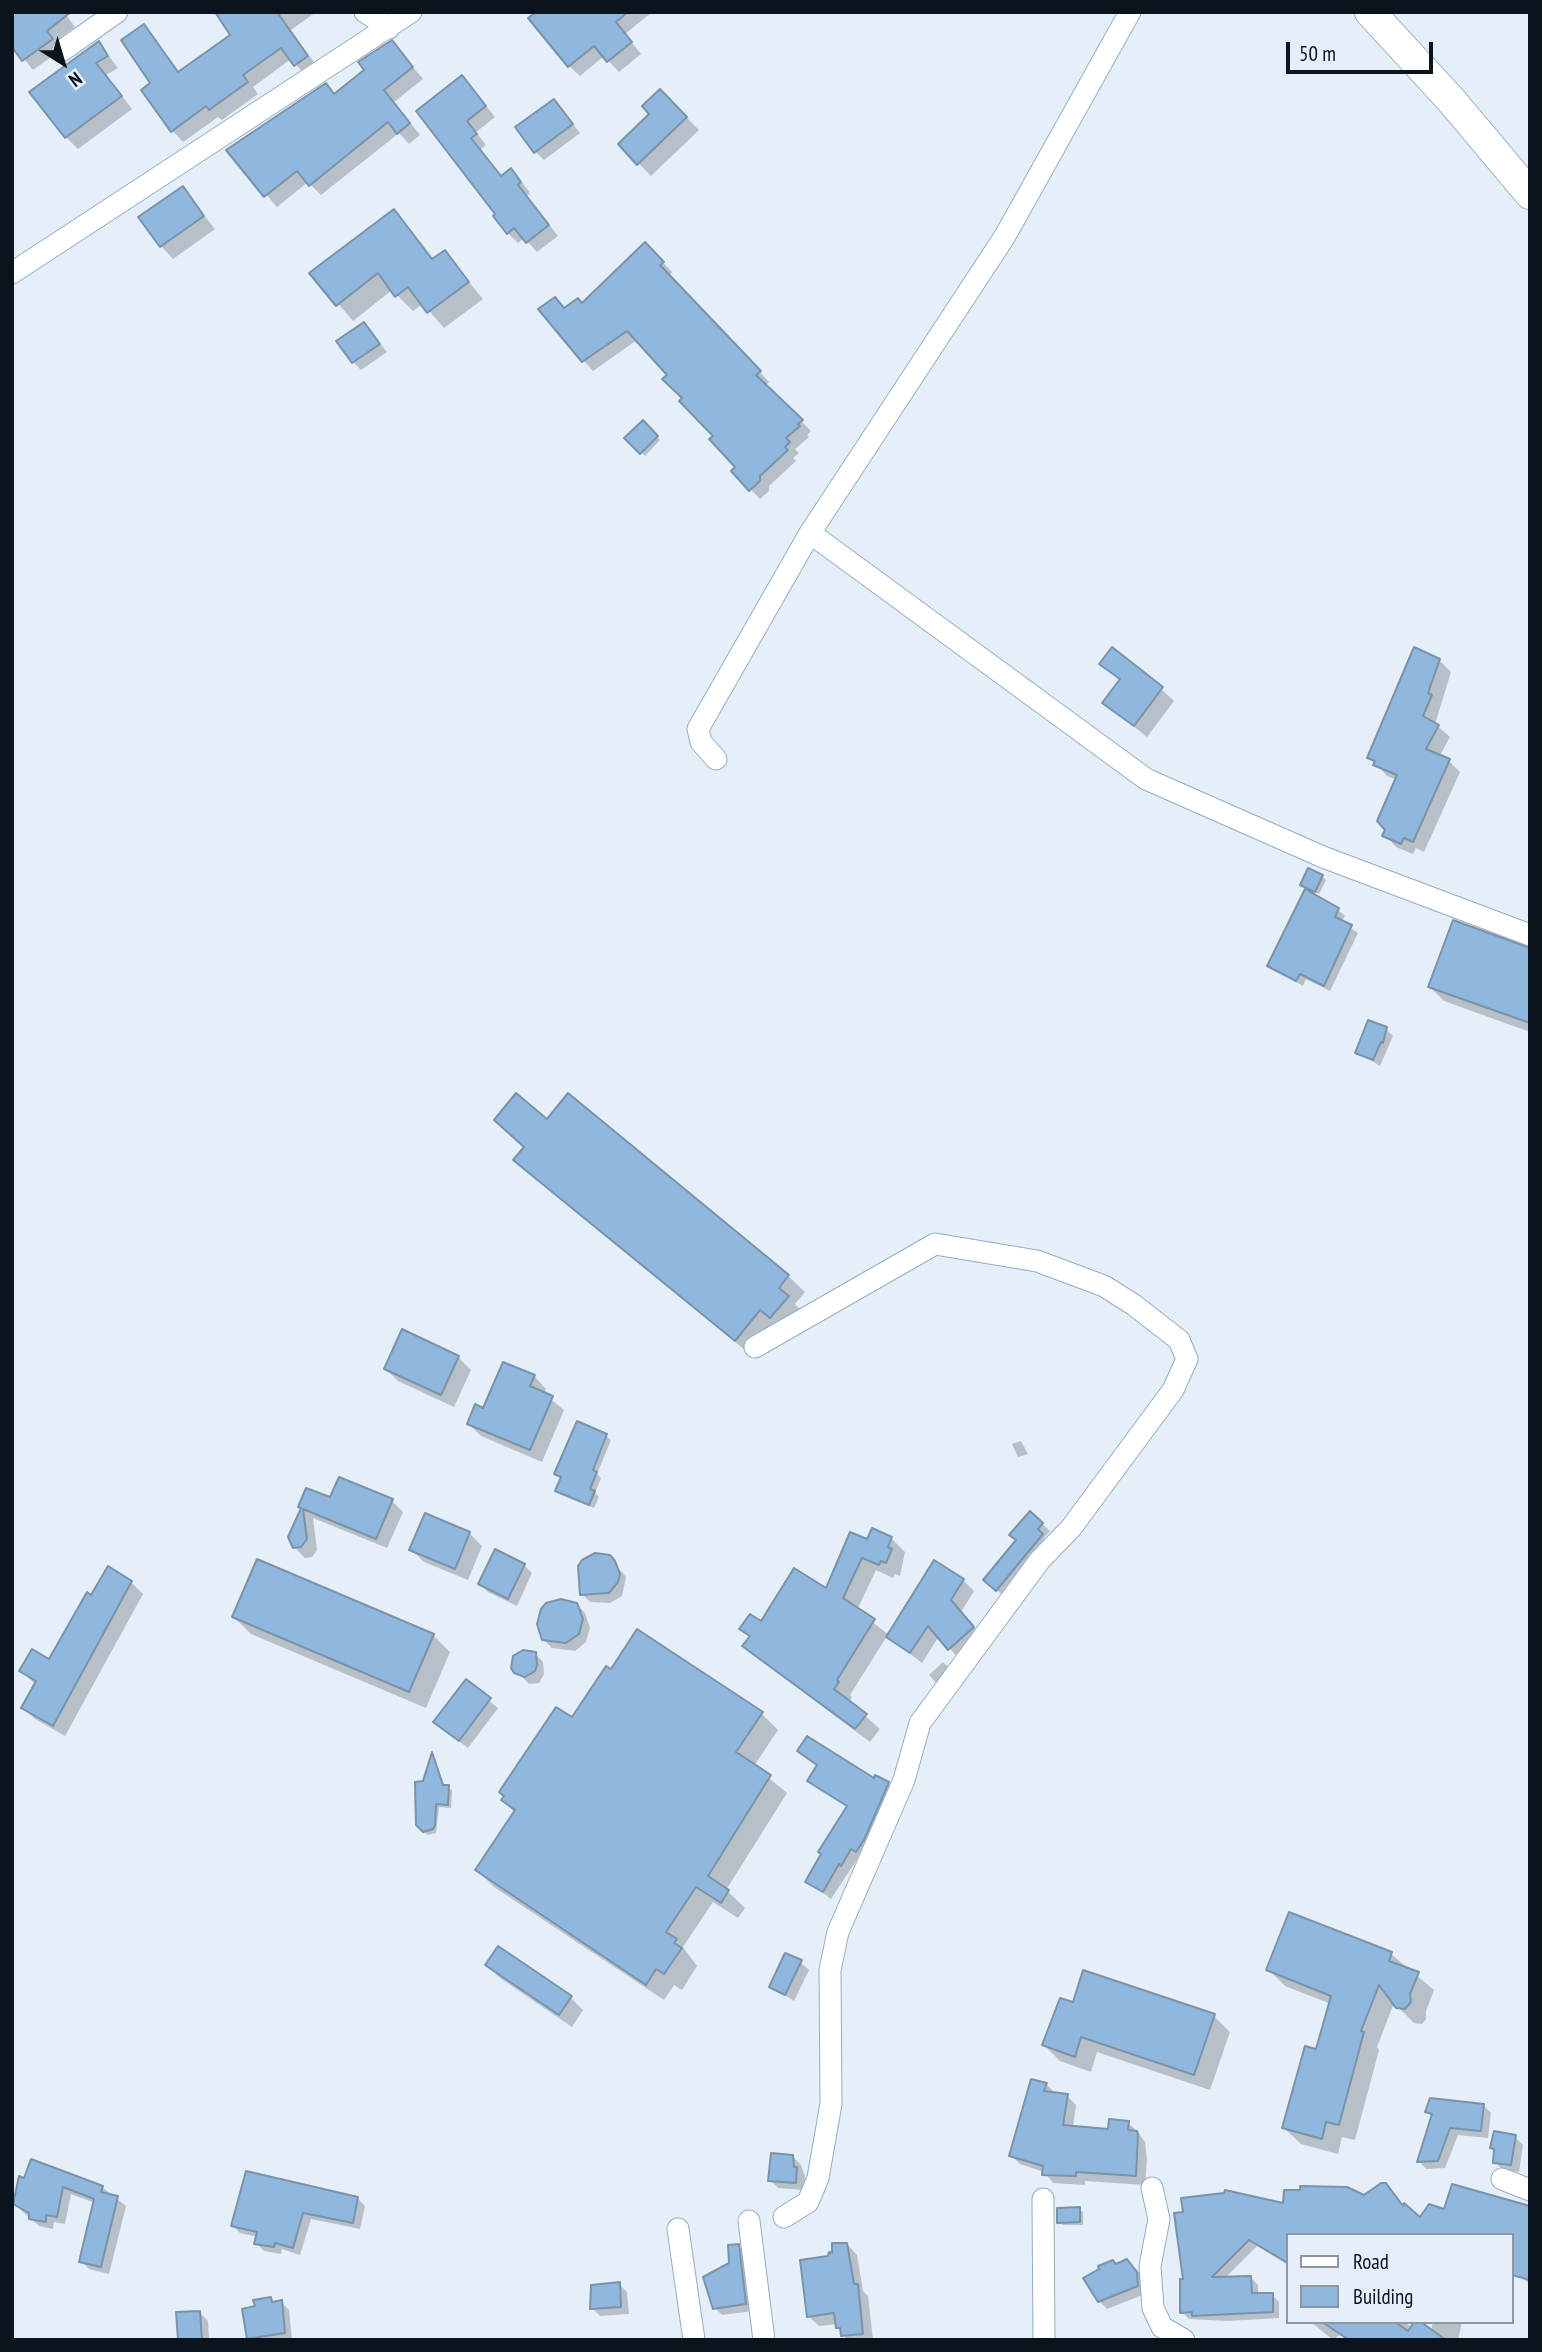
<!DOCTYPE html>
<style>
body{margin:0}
#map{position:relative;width:1542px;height:2352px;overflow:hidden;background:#e5eff9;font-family:"PT Sans Narrow",sans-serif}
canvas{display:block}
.frame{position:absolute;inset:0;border:14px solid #0b141c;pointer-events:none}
.legend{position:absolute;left:1286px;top:2233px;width:228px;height:91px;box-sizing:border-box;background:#e5eff9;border:2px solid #8e97a1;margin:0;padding:9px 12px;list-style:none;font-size:21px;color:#0b141c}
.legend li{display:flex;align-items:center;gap:14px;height:35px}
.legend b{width:35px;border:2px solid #8e97a1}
.north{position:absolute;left:28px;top:28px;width:70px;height:70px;-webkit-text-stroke:5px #e5eff9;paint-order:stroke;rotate:143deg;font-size:19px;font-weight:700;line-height:28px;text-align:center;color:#0b141c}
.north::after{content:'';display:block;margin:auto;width:24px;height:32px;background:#0b141c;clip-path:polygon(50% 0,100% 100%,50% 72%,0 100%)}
.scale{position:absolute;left:1286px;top:42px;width:147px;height:32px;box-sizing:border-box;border:4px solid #0b141c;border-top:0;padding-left:9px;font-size:21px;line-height:24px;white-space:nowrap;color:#0b141c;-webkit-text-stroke:5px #e5eff9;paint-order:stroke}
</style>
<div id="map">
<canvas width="1542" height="2352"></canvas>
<div class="frame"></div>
<ul class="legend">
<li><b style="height:9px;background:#fff"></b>Road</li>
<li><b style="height:19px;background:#90b7de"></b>Building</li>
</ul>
<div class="north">N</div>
<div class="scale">50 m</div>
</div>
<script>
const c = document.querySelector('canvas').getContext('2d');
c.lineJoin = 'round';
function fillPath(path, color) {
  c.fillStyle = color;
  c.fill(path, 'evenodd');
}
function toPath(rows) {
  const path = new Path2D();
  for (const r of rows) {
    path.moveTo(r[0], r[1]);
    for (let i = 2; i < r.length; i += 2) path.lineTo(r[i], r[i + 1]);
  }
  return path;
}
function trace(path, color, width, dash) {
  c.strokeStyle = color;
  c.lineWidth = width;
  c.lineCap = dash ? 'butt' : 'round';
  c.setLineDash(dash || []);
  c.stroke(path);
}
const shadow = toPath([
 [64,12,75,27,55,41,61,50,33,70,12,44],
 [217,12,316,12,291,30,318,68,306,76,291,59,253,87,258,94,222,120,218,117,183,142,172,130,153,83,144,26,180,73,233,35],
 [539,12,652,12,625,34,641,54,619,72,604,56,580,76,569,66],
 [99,43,118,68,106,75,132,109,78,149,66,137],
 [392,43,423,79,394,102,420,135,409,144,399,133,321,195,308,182,277,207,229,151,326,86,335,95,366,70],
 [472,88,495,117,476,132,486,145,480,150,502,177,510,171,521,181,530,193,527,196,558,236,537,252,524,238,518,243,508,233,498,214,419,111],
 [660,91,699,130,651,176,620,144,652,114],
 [554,101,580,133,544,160,536,152],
 [182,188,215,229,173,259,161,246],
 [394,212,434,260,444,252,483,299,444,328,423,304,413,311,392,290,353,321,312,273],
 [645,244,672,272,669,276,769,382,765,386,811,431,807,435,809,437,795,449,799,453,793,458,796,461,769,486,769,491,760,499,733,471,737,467,669,375,637,340,593,371,584,361,565,309,582,305],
 [364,324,387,352,361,370,353,362],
 [643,423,660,440,645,456,627,438],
 [1439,660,1451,672,1435,724,1450,737,1439,757,1449,761,1460,772,1424,852,1416,848,1413,854,1396,847,1385,835,1397,780,1387,776,1369,757],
 [1101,664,1161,689,1174,701,1147,737,1104,703,1120,681],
 [1322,876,1326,880,1319,894,1302,885],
 [1338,910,1345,916,1341,922,1358,933,1330,991,1306,979,1303,986,1269,966],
 [1530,949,1530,1032,1444,1001,1430,987],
 [1386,1029,1393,1036,1380,1066,1357,1052],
 [547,1122,788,1276,805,1292,795,1304,804,1314,752,1356,515,1160],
 [458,1357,471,1370,454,1407,398,1381,386,1369],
 [534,1376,546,1389,544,1394,564,1410,542,1462,481,1436,469,1424],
 [606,1436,611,1440,597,1474,601,1478,595,1493,599,1497,594,1508,562,1495,557,1491,562,1479,556,1474],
 [1021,1441,1028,1454,1018,1457,1012,1444],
 [340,1479,392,1501,403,1512,387,1548,313,1518,317,1550,312,1557,305,1558,294,1547,303,1509,300,1507,331,1500],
 [426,1516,469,1533,482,1546,468,1580,424,1562,412,1550],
 [1042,1524,1050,1531,1044,1538,1050,1543,1005,1597,985,1580],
 [891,1538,905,1552,900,1576,895,1574,893,1578,876,1570,857,1610,889,1635,963,1580,974,1591,961,1612,984,1639,960,1660,939,1636,922,1663,887,1636,850,1695,852,1697,849,1702,880,1729,870,1742,759,1659,745,1646,750,1638,742,1629,761,1623,827,1591,868,1542],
 [609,1557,626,1577,622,1596,610,1603,590,1602,582,1594],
 [524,1565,532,1573,517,1606,488,1592,480,1584],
 [108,1569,131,1582,143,1594,65,1736,35,1719,23,1708,36,1685,21,1671,50,1661],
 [577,1604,585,1613,590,1628,586,1642,575,1651,552,1648,543,1639],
 [234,1617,433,1635,450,1652,426,1708,251,1634],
 [535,1654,543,1662,544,1674,539,1683,529,1684,513,1667],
 [943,1662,950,1669,938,1685,929,1675],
 [466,1682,498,1708,468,1748,444,1730],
 [762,1714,778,1730,754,1766,787,1793,726,1890,745,1908,738,1918,713,1902,683,1947,697,1966,682,1990,674,1985,664,2000,494,1887,477,1870,515,1813,503,1800,572,1719],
 [799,1751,874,1781,888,1783,895,1791,864,1858,860,1855,831,1899,807,1881,848,1807,809,1780,818,1766],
 [433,1756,445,1787,452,1790,451,1808,439,1807,436,1833,428,1835,420,1829,424,1782],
 [1391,1954,1434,1990,1426,2011,1426,2019,1422,2024,1414,2023,1394,2003,1377,2047,1379,2050,1355,2140,1342,2137,1338,2154,1301,2144,1284,2128,1318,2051,1331,2004,1285,1986,1269,1970],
 [800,1962,809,1970,794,2001,771,1986],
 [487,1965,571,1998,583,2010,572,2027,500,1978],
 [1074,2004,1214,2016,1230,2032,1210,2090,1097,2052,1091,2072,1060,2061,1044,2045],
 [1046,2084,1056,2094,1067,2096,1076,2105,1073,2128,1109,2131,1128,2123,1138,2132,1145,2142,1147,2159,1145,2185,1085,2181,1085,2185,1053,2183,1044,2172,1020,2164,1011,2155],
 [1484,2106,1491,2113,1488,2138,1458,2135,1445,2168,1426,2169,1419,2161,1433,2117,1427,2112],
 [1515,2137,1523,2145,1519,2172,1503,2170,1495,2162,1496,2152,1492,2148],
 [793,2157,801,2165,805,2177,804,2190,778,2188,770,2180],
 [20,2178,102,2187,126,2206,109,2274,89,2269,81,2261,95,2203,71,2194,65,2224,54,2222,53,2229,39,2226,14,2204],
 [1386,2185,1404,2207,1421,2220,1445,2211,1530,2209,1530,2284,1519,2276,1512,2235,1288,2235,1288,2265,1257,2246,1224,2279,1251,2278,1258,2285,1258,2295,1272,2295,1279,2302,1279,2318,1228,2321,1189,2319,1182,2312,1181,2281,1285,2205,1364,2197],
 [357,2198,365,2206,360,2229,311,2219,300,2255,282,2249,281,2254,264,2251,256,2243,258,2237,240,2233,233,2226],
 [1079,2209,1083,2212,1083,2225,1063,2225,1059,2222],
 [847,2244,857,2255,863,2291,868,2296,873,2340,847,2340,838,2324,819,2326,808,2316],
 [738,2246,745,2254,753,2311,722,2315,715,2308],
 [1127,2261,1141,2274,1145,2294,1107,2309,1099,2301,1101,2270],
 [619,2284,627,2292,629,2314,600,2316,592,2308],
 [270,2299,275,2303,281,2302,289,2310,292,2340,248,2338,257,2307],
 [199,2312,208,2321,209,2340,180,2340],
 [1311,2322,1405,2322,1412,2328,1431,2331,1433,2322,1462,2322,1458,2340,1348,2340,1340,2335,1333,2340]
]);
const building = toPath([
 [12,12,71,12,47,31,53,39,22,61,12,47,12,12],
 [215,12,277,12,308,56,294,66,281,48,243,75,248,82,209,110,206,106,171,132,141,90,150,83,121,40,144,24,178,72,230,35,215,12],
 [536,12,628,12,616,22,632,42,607,62,594,46,568,67,528,18,536,12],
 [392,40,413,67,384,90,410,123,397,134,388,122,309,186,297,171,264,197,226,150,326,83,334,94,364,70,358,62,392,40],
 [99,41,108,56,96,63,122,96,65,138,29,92,99,41],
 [462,75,486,106,467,121,477,134,471,138,501,176,511,168,521,182,518,185,549,225,526,243,514,228,507,234,493,216,495,214,416,111,462,75],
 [660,89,687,117,637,165,618,144,649,114,642,106,660,89],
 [554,99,573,124,534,153,515,127,554,99],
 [183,186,204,216,160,247,138,217,183,186],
 [394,209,432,259,445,250,469,282,427,313,408,287,395,297,378,273,336,306,309,273,394,209],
 [645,242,664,262,660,265,761,371,756,375,803,420,798,424,800,426,786,438,790,442,785,447,788,450,760,476,760,481,749,491,731,471,735,467,709,439,713,436,679,401,682,398,662,379,667,375,627,331,582,362,538,309,555,297,564,308,578,298,582,303,645,242],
 [364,322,380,344,352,363,336,341,364,322],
 [643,420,658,436,640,454,624,438,643,420],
 [1112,647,1163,687,1134,726,1102,703,1120,679,1099,664,1112,647],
 [1414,647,1440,659,1428,693,1432,695,1423,716,1439,725,1426,749,1450,759,1413,842,1404,838,1401,844,1382,836,1385,830,1377,821,1397,775,1373,765,1375,761,1367,758,1414,647],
 [1308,868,1323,875,1315,892,1300,885,1308,868],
 [1305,889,1339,908,1335,917,1352,925,1324,986,1300,974,1296,981,1267,966,1305,889],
 [1453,920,1530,948,1530,1023,1428,987,1453,920],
 [1368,1020,1387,1027,1383,1043,1381,1042,1373,1060,1355,1053,1368,1020],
 [516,1093,547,1119,568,1093,789,1275,779,1288,789,1296,770,1318,760,1310,735,1341,513,1160,524,1147,494,1120,516,1093],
 [402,1329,459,1356,441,1395,384,1369,402,1329],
 [503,1362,535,1375,530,1386,553,1396,530,1450,467,1424,475,1404,483,1408,503,1362],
 [577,1421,607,1434,593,1470,597,1472,590,1489,595,1491,589,1505,555,1491,561,1477,554,1474,577,1421],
 [339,1477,393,1499,376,1539,303,1509,307,1539,301,1547,293,1548,288,1537,301,1508,298,1507,306,1488,330,1497,339,1477],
 [1030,1511,1043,1523,1038,1529,1043,1534,996,1591,983,1580,1016,1540,1009,1535,1030,1511],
 [425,1513,470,1532,455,1569,409,1550,425,1513],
 [872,1528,892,1537,888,1547,892,1549,886,1563,881,1561,879,1565,862,1558,843,1598,875,1619,837,1680,839,1682,834,1689,867,1714,855,1729,742,1646,750,1636,739,1629,750,1614,761,1621,794,1568,826,1588,850,1532,867,1539,872,1528],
 [495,1549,525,1564,508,1599,478,1584,495,1549],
 [595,1553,610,1555,615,1561,620,1574,618,1582,609,1593,580,1595,578,1566,582,1560,595,1553],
 [257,1559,434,1634,409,1692,232,1617,257,1559],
 [934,1560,964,1579,951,1600,974,1627,948,1650,928,1626,910,1653,886,1637,934,1560],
 [108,1566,132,1581,53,1726,21,1708,36,1681,19,1671,32,1649,49,1659,87,1592,91,1595,108,1566],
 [561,1599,577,1603,583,1619,579,1634,566,1643,542,1640,537,1624,541,1609,546,1603,561,1599],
 [637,1629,763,1712,736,1752,771,1775,708,1876,729,1890,721,1903,696,1887,666,1932,677,1939,674,1943,682,1948,664,1974,656,1969,646,1985,475,1870,515,1810,501,1800,504,1796,499,1792,505,1783,556,1707,572,1717,606,1666,611,1669,637,1629],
 [523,1650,536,1652,537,1665,535,1671,525,1677,514,1673,511,1668,513,1656,523,1650],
 [466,1679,491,1698,459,1741,433,1722,466,1679],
 [807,1736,874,1778,875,1775,889,1782,864,1840,856,1852,851,1849,841,1866,839,1864,823,1892,805,1882,821,1854,818,1852,847,1806,807,1781,817,1765,797,1751,807,1736],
 [432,1752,443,1785,449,1785,448,1805,436,1804,435,1825,433,1829,423,1832,416,1825,415,1782,423,1781,432,1752],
 [1289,1912,1392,1952,1389,1961,1419,1972,1410,1994,1411,2002,1405,2009,1396,2008,1379,1985,1361,2031,1364,2032,1339,2125,1326,2122,1322,2139,1282,2128,1305,2046,1316,2049,1331,1996,1266,1970,1289,1912],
 [498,1946,572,1996,559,2015,485,1965,498,1946],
 [785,1953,802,1960,785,1995,769,1987,785,1953],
 [1083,1970,1215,2014,1194,2075,1081,2037,1075,2057,1042,2045,1060,1998,1073,2002,1083,1970],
 [1031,2079,1047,2083,1044,2091,1068,2094,1063,2125,1108,2129,1109,2119,1129,2121,1128,2130,1137,2131,1138,2135,1136,2176,1076,2172,1076,2176,1042,2175,1043,2166,1009,2156,1031,2079],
 [1430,2098,1484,2104,1481,2131,1450,2128,1438,2161,1417,2162,1432,2114,1425,2112,1430,2098],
 [1494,2131,1516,2135,1511,2165,1493,2163,1494,2149,1490,2148,1494,2131],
 [771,2153,793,2155,794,2167,797,2167,796,2183,768,2181,771,2153],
 [31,2159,103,2186,101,2192,118,2196,101,2267,79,2262,94,2199,63,2187,57,2217,46,2215,46,2222,29,2219,29,2213,13,2204,19,2176,24,2178,31,2159],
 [246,2171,358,2197,353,2223,303,2213,293,2248,275,2243,274,2247,254,2244,257,2232,231,2226,246,2171],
 [1381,2183,1386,2183,1403,2206,1404,2203,1420,2217,1429,2204,1444,2209,1452,2184,1530,2206,1530,2280,1512,2275,1512,2235,1288,2235,1288,2263,1249,2240,1212,2277,1251,2276,1252,2293,1273,2293,1273,2312,1192,2316,1192,2312,1180,2313,1180,2279,1183,2279,1174,2213,1183,2212,1181,2198,1224,2193,1225,2190,1283,2203,1284,2190,1300,2190,1300,2186,1347,2187,1364,2195,1381,2183],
 [1080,2207,1080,2222,1057,2223,1057,2208,1080,2207],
 [832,2243,847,2243,854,2284,858,2284,863,2334,841,2336,840,2328,836,2328,834,2313,807,2317,800,2260,828,2256,829,2252,832,2253,832,2243],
 [739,2244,746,2304,713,2309,703,2277,729,2263,728,2245,739,2244],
 [1127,2259,1137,2272,1138,2286,1098,2302,1083,2278,1099,2269,1098,2266,1113,2260,1116,2264,1127,2259],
 [620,2282,621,2307,590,2309,591,2285,620,2282],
 [271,2297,272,2302,282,2300,285,2333,247,2339,242,2309,255,2306,253,2300,271,2297],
 [200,2311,202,2340,178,2340,176,2312,200,2311],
 [1322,2322,1395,2322,1408,2331,1414,2322,1421,2322,1446,2340,1349,2340,1322,2322]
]);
const street = toPath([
 [365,12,389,28],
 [63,50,117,12],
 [12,273,411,12],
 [810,533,1146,779,1323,857,1530,935],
 [716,759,701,742,698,729,810,533,1005,236,1130,12],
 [755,1347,935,1244,1037,1261,1104,1286,1134,1305,1179,1340,1187,1359,1173,1390,1071,1528,1040,1560,920,1723,904,1780,838,1932,830,1970,831,2104,818,2178,808,2202,784,2217],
 [1502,2179,1530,2190],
 [1152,2188,1159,2219,1150,2266,1153,2308,1162,2327,1184,2340],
 [1043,2199,1044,2340],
 [749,2221,764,2340],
 [678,2229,694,2340]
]);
const secondary = toPath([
 [1370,12,1451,100,1530,194]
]);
fillPath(shadow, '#0003');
fillPath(building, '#90b7de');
trace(building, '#7a92aa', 2);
trace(street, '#94adc5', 23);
trace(secondary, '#94adc5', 32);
trace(street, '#fff', 21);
trace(secondary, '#fff', 30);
</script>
